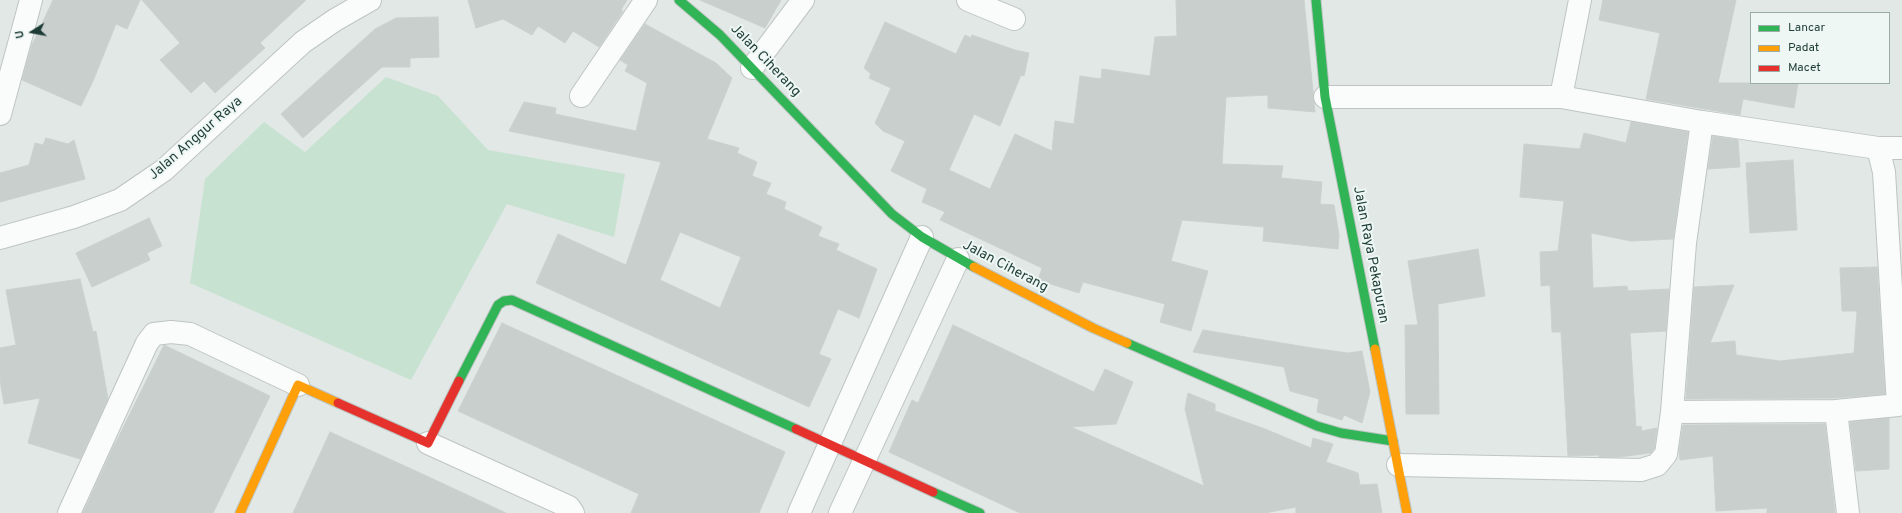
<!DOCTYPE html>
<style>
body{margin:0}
#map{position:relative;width:1902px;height:513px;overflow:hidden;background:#e1e8e5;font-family:Overpass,sans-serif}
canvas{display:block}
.legend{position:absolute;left:1750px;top:12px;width:140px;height:72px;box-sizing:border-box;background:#eef7f4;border:1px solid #9baca8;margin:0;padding:5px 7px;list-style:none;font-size:12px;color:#1e3c36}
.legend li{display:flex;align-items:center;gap:8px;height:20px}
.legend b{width:20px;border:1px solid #9baca8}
.north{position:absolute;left:12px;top:12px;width:40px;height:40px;-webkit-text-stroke:3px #eef7f4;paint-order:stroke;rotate:259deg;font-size:11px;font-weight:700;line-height:16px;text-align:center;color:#1e3c36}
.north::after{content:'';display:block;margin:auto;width:14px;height:18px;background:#1e3c36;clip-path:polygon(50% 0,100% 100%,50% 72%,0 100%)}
</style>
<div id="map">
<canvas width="1902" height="513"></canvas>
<ul class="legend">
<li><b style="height:5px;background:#30b455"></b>Lancar</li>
<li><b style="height:5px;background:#ff9f0a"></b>Padat</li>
<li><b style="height:5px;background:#e5322d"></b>Macet</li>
</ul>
<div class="north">U</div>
</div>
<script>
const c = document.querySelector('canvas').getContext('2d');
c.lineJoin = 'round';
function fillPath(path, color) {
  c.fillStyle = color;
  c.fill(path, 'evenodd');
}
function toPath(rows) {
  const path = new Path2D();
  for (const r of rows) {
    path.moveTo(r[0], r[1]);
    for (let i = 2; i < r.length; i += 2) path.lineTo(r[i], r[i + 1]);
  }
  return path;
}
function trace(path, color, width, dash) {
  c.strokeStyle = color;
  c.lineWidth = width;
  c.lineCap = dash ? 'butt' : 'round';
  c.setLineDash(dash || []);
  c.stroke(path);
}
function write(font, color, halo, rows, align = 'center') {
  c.font = font + ' Overpass,sans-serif';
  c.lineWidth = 4;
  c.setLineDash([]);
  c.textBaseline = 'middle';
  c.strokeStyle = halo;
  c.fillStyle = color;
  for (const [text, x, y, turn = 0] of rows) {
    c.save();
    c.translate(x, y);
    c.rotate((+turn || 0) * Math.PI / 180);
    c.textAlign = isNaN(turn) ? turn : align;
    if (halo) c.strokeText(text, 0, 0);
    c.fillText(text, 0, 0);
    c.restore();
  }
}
const green = toPath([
 [386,77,438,96,488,150,625,174,614,237,507,204,411,380,190,283,205,179,264,122,305,152]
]);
const building = toPath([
 [53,0,140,0,127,29,116,24,93,81,81,106,22,80,32,45,53,0],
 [142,0,306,0,260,43,265,48,215,93,204,81,191,93,160,60,180,43,142,0],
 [468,0,627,0,621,10,623,11,599,47,573,31,565,43,538,26,532,35,503,19,476,28,468,0],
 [700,0,781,0,765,28,700,0],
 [1176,0,1304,0,1315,112,1268,108,1268,95,1226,97,1222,164,1283,166,1281,178,1322,182,1320,204,1334,205,1339,235,1338,249,1263,241,1264,227,1182,220,1171,261,1208,271,1191,331,1160,322,1165,304,1083,282,1079,293,1038,280,1042,268,940,220,945,212,922,202,927,189,891,171,905,141,883,131,875,123,891,88,869,78,871,74,864,68,885,22,956,54,965,35,971,38,972,35,1015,50,1029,53,1024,76,1021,75,1000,126,974,114,949,170,990,189,1015,134,1052,151,1055,121,1074,124,1080,76,1101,79,1102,69,1150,76,1155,37,1177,36,1176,0],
 [1603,0,1736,0,1718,83,1798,83,1794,108,1743,99,1740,115,1646,99,1660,33,1599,20,1603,0],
 [438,17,439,57,410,58,410,67,382,67,303,138,281,114,375,29,396,18,438,17],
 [645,24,716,63,732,78,707,139,739,148,737,153,757,162,752,176,771,183,766,194,786,202,784,209,822,227,818,236,839,244,836,250,877,269,859,318,838,309,819,354,831,359,809,407,536,283,558,234,626,265,661,162,509,131,524,102,556,108,555,114,636,131,647,83,625,71,628,65,620,60,645,24],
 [680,232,741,257,720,308,660,280,680,232],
 [1631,122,1688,132,1673,239,1631,241,1591,233,1593,288,1627,286,1628,291,1669,289,1666,331,1630,333,1636,427,1641,426,1642,431,1657,428,1654,449,1651,453,1619,457,1599,457,1599,455,1568,456,1561,332,1552,332,1550,285,1541,286,1540,252,1558,251,1564,201,1520,197,1524,144,1580,149,1584,133,1626,143,1631,122],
 [1713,136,1738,140,1740,167,1708,169,1713,136],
 [46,138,68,144,74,140,85,179,0,202,0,173,29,165,35,143,43,145,46,138],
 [1793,160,1797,230,1750,233,1746,163,1793,160],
 [149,218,162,246,147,253,150,260,92,287,76,253,149,218],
 [1478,249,1485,296,1438,304,1439,414,1406,414,1405,325,1418,325,1408,261,1478,249],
 [1877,267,1885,394,1835,398,1686,399,1694,287,1734,285,1710,343,1735,341,1736,355,1780,361,1854,353,1857,311,1842,311,1840,268,1877,267],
 [80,279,93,332,96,331,108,399,80,459,28,443,40,398,4,404,0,380,0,348,16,345,6,290,80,279],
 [502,323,785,452,759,513,631,513,639,494,458,411,502,323],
 [953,325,1094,392,1105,369,1133,382,1116,424,1071,427,1204,486,1185,409,1188,393,1215,404,1215,411,1265,429,1311,448,1313,438,1333,444,1326,462,1358,473,1360,485,1377,484,1382,513,1296,513,1296,507,1265,513,1020,513,889,452,912,400,918,403,953,325],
 [1203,330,1312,348,1348,353,1362,351,1370,392,1362,423,1344,415,1342,420,1317,412,1319,399,1290,391,1284,367,1193,352,1203,330],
 [164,345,270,396,213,513,83,513,115,443,115,444,164,345],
 [1889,418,1889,469,1856,471,1850,422,1889,418],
 [1825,424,1835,513,1767,513,1767,508,1716,511,1713,456,1680,460,1679,451,1683,425,1825,424],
 [330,432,418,472,506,513,293,513,330,432]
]);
const street = toPath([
 [968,0,1014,19],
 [752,68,803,0],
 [581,96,646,0],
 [1325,97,1561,97,1702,122,1878,148,1902,148],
 [1561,97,1580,0],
 [0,114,31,0],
 [0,238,74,217,120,200,164,170,303,42,335,20,370,0],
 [1672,412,1836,411],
 [428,443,569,507,573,513],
 [1398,465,1641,470,1657,465,1666,454,1672,412,1685,243,1702,122],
 [69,513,147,343,154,334,171,332,190,334,298,385],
 [799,513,922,237],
 [840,513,958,259],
 [1848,513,1836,411,1898,405,1884,172,1878,148]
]);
const fast = toPath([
 [679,0,720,35,892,214,922,237,974,267],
 [1316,0,1325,97,1375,349],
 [1127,343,1317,426,1341,433,1393,441],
 [459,381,498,305,504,301,512,300,796,429],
 [933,492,980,513]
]);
const slow = toPath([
 [974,267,1093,328,1127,343],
 [1375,349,1407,513],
 [240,513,298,385,338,403]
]);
const jam = toPath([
 [338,403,428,443,459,381],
 [796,429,933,492]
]);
const streetNames = [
 ["Jalan Ciherang",765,61,46],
 ["Jalan Anggur Raya",196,139,-41],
 ["Jalan Raya Pekapuran",1370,255,79],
 ["Jalan Ciherang",1005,267,28]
];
fillPath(green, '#c8e2d2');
fillPath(building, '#c8cfcc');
trace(building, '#cad1ce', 1);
trace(street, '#bec5c2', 24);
trace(fast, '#bdc5c3', 11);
trace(slow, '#bdc5c3', 11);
trace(jam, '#bdc5c3', 11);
trace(street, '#fafcfb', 22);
trace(fast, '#30b455', 9);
trace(slow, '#ff9f0a', 9);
trace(jam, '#e5322d', 9);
write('14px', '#1e3c36', '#eef7f4', streetNames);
</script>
